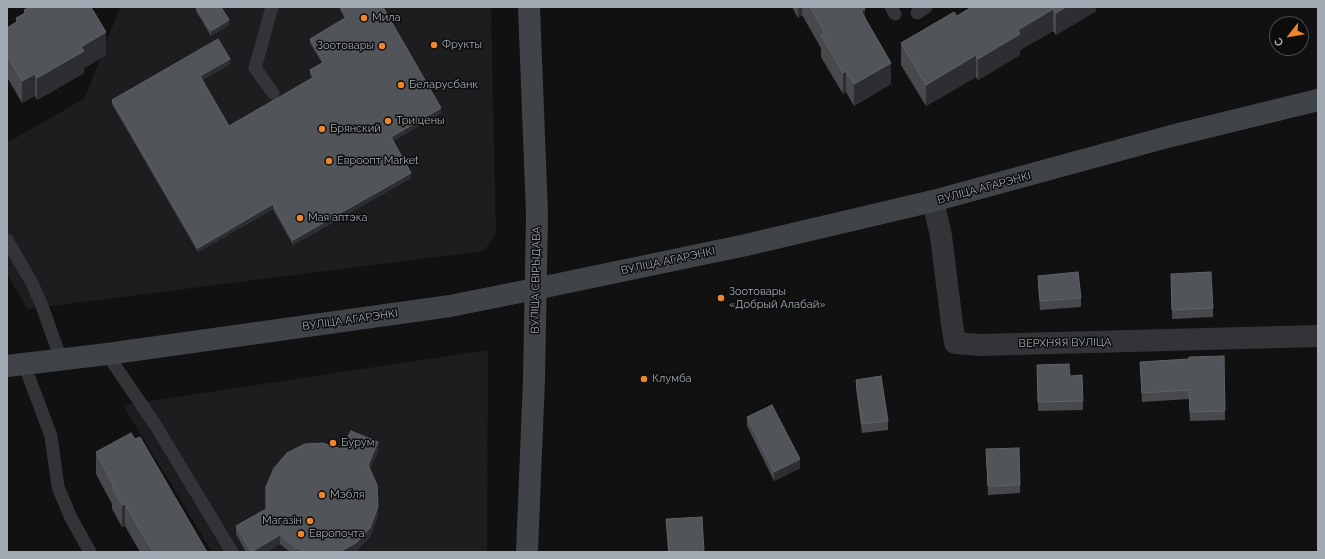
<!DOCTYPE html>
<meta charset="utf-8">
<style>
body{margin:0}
#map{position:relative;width:1325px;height:559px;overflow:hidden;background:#111112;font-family:Raleway,sans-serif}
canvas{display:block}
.frame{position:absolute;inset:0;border:8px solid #a2abb3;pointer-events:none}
.north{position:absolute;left:1269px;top:16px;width:40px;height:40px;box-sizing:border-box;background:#0c0c0d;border:1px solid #484c4f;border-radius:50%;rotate:239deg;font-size:11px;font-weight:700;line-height:16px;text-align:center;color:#a2abb3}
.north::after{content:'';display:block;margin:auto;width:14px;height:18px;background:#f0862b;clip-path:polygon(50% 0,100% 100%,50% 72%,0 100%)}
</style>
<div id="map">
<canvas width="1325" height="559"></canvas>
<div class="frame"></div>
<div class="north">С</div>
</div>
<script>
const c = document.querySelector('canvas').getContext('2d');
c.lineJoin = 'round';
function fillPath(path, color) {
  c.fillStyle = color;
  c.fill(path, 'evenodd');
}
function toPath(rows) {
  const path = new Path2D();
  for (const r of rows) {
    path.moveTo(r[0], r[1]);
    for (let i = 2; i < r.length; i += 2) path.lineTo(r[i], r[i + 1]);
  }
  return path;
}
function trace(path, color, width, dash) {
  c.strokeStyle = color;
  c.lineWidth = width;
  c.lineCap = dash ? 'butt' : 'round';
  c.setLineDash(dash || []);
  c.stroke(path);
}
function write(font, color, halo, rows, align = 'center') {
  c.font = font + ' Raleway,sans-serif';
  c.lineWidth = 3;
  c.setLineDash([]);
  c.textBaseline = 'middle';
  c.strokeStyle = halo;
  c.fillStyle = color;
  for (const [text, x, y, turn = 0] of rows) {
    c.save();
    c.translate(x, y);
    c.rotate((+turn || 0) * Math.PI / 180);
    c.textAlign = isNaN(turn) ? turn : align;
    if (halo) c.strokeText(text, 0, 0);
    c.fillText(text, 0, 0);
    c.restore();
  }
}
const built = toPath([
 [120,7,491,7,496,234,484,251,27,309,7,274,7,143,85,98],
 [488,350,487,552,212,552,123,405]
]);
const lane = toPath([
 [272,7,255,68,273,93],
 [891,7,895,14],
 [917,13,926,7],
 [7,240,32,283,42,306,61,359],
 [107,354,156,426,232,552],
 [24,364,51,436,58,487,71,518,90,552]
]);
const street = toPath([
 [933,201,941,236,952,324,955,343,979,345,1318,336]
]);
const secondary = toPath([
 [7,366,107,354,450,306,535,289,746,245,933,201,1171,136,1318,100],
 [527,552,534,379,537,215,529,7]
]);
const wall = toPath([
 [196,7,221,7,229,25,211,36,196,11],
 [339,7,383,7,441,113,393,141,411,178,293,245,273,209,198,252,112,104,112,100,230,64,202,80,229,126,312,78,310,74,310,70,322,63,310,43,310,39,345,19],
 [792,7,864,7,865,18,891,84,854,106,846,92,843,94,821,57,821,48,802,15,798,18],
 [972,7,1096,7,1096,11,1056,35,1053,31,1020,50,1020,55,978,80,976,77,926,106,901,65,901,43,957,16],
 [24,10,106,55,84,68,84,73,37,100,35,96,22,103,7,77,7,28,16,23,16,18,24,13],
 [1171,274,1213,308,1213,317,1172,319],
 [1038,276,1081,298,1081,307,1040,310,1038,284],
 [1224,356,1225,420,1190,421,1189,399,1142,402,1140,362,1189,359],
 [1037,365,1070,376,1082,375,1083,410,1038,411],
 [856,380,888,421,888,430,862,433,856,389],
 [747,417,800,468,774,481,747,426],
 [341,449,378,451,370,469,378,515,370,537,355,552,290,552,280,544,266,552,246,552,236,534,236,526,266,509],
 [986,449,1020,485,1020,493,988,495],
 [96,452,207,552,140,552,125,526,122,527,112,509,112,504,96,474],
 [666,519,704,552,668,552]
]);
const shadedWall = toPath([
 [798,7,802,7,802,15,798,18],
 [1066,7,1096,7,1096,11,1056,35,1056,13],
 [865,9,865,31,861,11],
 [1053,9,1053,31,1020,50,1020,55,978,80,978,59,1018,30],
 [229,20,229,25,211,36,211,31],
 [106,32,106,55,84,68,84,73,37,100,37,78,81,47],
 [976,55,976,77,926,106,926,85],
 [230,59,230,64,200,81,200,76],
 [891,63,891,84,854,106,854,84],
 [846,71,846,92,843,94,843,73],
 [35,74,35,96,22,103,22,81],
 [441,108,441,113,391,142,391,137],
 [411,173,411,178,293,245,293,240],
 [273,204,273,209,198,252,198,248],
 [378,442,378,451,368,474,368,465],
 [800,459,800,468,774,481,774,472],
 [125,504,125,526,122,527,122,505],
 [378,506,378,515,370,537,355,552,339,552],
 [280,535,280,544,266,552,252,552]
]);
const building = toPath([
 [30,7,91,7,106,32,81,47,84,51,37,78,35,74,22,81,7,55,7,28,18,21,16,18,26,13,24,10,30,7],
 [196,7,221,7,229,20,211,31,196,7],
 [341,7,383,7,441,108,391,137,411,173,293,240,273,204,198,248,112,100,218,39,230,59,200,76,229,126,314,77,310,70,324,62,310,39,347,17,341,7],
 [810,7,864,7,865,9,861,11,891,63,854,84,846,71,843,73,821,35,825,33,810,7],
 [972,7,1066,7,1056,13,1053,9,1018,30,1020,34,978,59,976,55,926,85,901,43,954,12,957,16,972,7],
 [1078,272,1081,298,1040,301,1038,276,1078,272],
 [1211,272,1213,308,1172,310,1171,274,1211,272],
 [1224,356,1225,411,1190,412,1189,390,1142,393,1140,362,1189,359,1189,357,1224,356],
 [1069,364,1070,376,1082,375,1083,401,1038,402,1037,365,1069,364],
 [881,376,888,421,862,424,856,380,881,376],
 [772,405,800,459,774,472,747,417,772,405],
 [351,431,378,442,368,465,377,485,378,506,370,528,356,543,339,552,307,552,295,547,280,535,251,552,236,526,266,509,266,487,274,468,287,453,305,444,323,443,341,449,351,431],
 [131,433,135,439,140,437,207,552,153,552,125,504,122,505,112,487,114,486,96,452,131,433],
 [1019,448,1020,485,988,486,986,449,1019,448],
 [702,517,704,552,669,552,666,519,702,517]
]);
const markers = [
 [364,18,4,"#f0862b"],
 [434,45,4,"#f0862b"],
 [382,46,4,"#f0862b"],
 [401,85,4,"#f0862b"],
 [388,121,4,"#f0862b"],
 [322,129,4,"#f0862b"],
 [329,161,4,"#f0862b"],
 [300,218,4,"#f0862b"],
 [721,298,4,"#f0862b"],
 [644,379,4,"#f0862b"],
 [333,443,4,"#f0862b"],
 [322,495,4,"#f0862b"],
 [310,521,4,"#f0862b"],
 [301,534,4,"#f0862b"]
];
const poiNames = [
 ["Мила",372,18],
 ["Фрукты",442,45],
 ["Зоотовары",374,46,"right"],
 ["Беларусбанк",409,85],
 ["Три цены",396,121],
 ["Брянский",330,129],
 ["Евроопт Market",337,161],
 ["Мая аптэка",308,218],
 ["Зоотовары",729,292],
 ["«Добрый Алабай»",729,305],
 ["Клумба",652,379],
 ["Бурум",341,443],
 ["Мэбля",330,495],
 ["Магазін",302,521,"right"],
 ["Европочта",309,534]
];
const streetNames = [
 ["ВУЛІЦА АГАРЭНКІ",984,188,-15],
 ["ВУЛІЦА АГАРЭНКІ",668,261,-12],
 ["ВУЛІЦА СВІРЫДАВА",536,280,-89],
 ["ВУЛІЦА АГАРЭНКІ",350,320,-8],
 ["ВЕРХНЯЯ ВУЛІЦА",1065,343,-1]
];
fillPath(built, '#1d1d1f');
trace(lane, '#323437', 13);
trace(street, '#323437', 22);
trace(secondary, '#404347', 22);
fillPath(wall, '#47494d');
fillPath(shadedWall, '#2d2e31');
fillPath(building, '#515458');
trace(building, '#5d6266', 1);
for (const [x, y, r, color] of markers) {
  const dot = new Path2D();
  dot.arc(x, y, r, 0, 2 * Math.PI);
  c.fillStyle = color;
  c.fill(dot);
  trace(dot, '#0c0c0d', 1.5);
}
write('11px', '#a2abb3', '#0c0c0d', poiNames, 'left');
write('11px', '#a2abb3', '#0c0c0d', streetNames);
</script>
